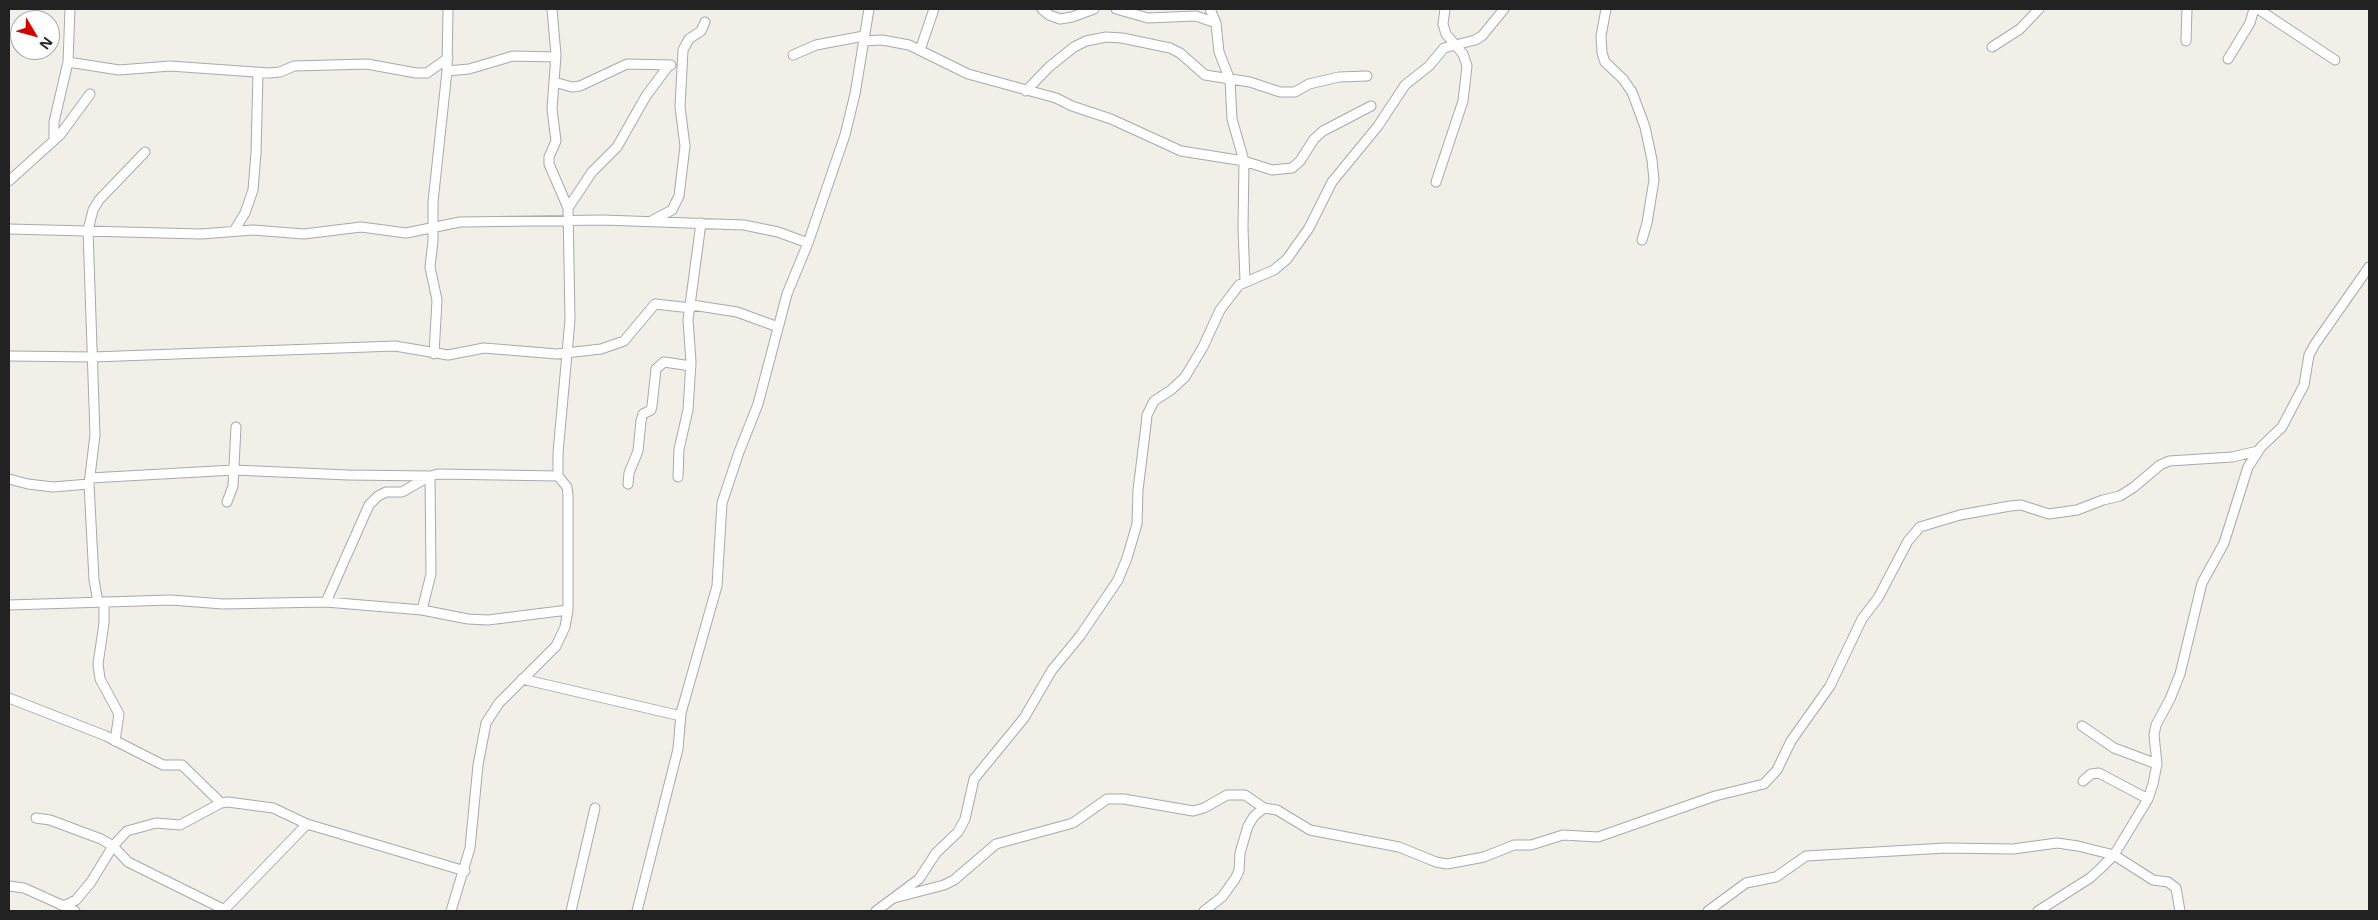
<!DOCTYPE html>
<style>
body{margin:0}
#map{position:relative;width:2378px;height:920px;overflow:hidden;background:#f2efe9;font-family:"Open Sans",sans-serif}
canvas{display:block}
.frame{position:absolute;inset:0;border:10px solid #222;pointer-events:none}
.north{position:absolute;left:10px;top:10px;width:50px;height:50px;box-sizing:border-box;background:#fff;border:1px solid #a7a7a7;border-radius:50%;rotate:127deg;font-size:14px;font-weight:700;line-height:20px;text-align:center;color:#222}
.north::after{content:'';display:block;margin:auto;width:18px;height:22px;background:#d40000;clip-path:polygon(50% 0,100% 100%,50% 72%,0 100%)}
</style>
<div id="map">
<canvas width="2378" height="920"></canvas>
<div class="frame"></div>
<div class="north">N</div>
</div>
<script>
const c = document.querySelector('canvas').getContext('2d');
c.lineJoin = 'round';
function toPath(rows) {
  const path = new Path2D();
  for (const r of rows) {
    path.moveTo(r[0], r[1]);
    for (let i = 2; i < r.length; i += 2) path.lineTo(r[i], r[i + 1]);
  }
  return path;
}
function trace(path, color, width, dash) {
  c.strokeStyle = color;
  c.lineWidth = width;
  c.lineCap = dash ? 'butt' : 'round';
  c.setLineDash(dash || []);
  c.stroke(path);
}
const minor = toPath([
 [1042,9,1049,15,1060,19,1072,17,1094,9],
 [1116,9,1148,18,1196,16,1216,23],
 [1210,9,1216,23,1219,52,1230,80,1232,119,1244,161,1243,228,1245,281],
 [1606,9,1601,36,1602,53,1605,62,1623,79,1632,92,1645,127,1652,160,1654,180,1647,223,1642,240],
 [2258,9,2335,60],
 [863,41,882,40,909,45,968,74,1056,98,1072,106,1111,119,1181,151,1244,161,1272,170,1292,168,1300,161,1314,139,1323,131,1371,106],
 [2186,41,2187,9],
 [1992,47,2020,29,2039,9],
 [920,50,934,9],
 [793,55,816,45,864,36],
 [2228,59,2250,23,2254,9],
 [68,62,119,70,170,66,269,73,280,72,294,66,367,64,416,73,427,73,448,58],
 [447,71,469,69,513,56,556,57],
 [554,82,572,87,580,86,627,64,671,65],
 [1026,91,1049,67,1074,47,1086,41,1106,37,1122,38,1170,48,1180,53,1205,75,1250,82,1280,92,1295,92,1309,84,1339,77,1367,76],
 [54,140,54,122,68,62,70,9],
 [9,181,60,135,90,94],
 [1436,182,1463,101,1467,66,1463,54,1446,34,1443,24,1445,9],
 [568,208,592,172,617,147,646,96,669,65],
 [653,220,672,210,679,196,685,146,680,107,683,50,689,39,701,31,705,22],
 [9,229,201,234,253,230,304,234,361,227,406,233,460,222,603,220,744,225,778,232,808,243],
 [234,231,245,213,253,190,256,153,258,73],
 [692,305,737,312,778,327],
 [434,354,437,300,430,267,433,241,433,202,447,71,448,9],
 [9,356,93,357,395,346,448,355,484,348,557,354,601,349,624,341,655,304,691,308],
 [678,477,679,449,688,410,691,362,688,320,701,223],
 [90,478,234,470,348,475,430,476,431,574,422,610],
 [9,479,28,484,53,487,89,484],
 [628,484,629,473,638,451,641,421,643,414,651,410,652,406,656,369,664,362,691,366],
 [227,502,233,486,236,427],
 [98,602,94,580,89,484,95,435,88,230,93,210,99,200,145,152],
 [104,602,104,623,98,664,100,679,119,714,115,741],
 [326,602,369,505,378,496,386,492,402,492,430,476,438,474,558,476],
 [9,605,171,600,223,604,326,602,422,610,468,619,488,620,568,610],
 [522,679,681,716],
 [9,698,106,736,163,765,182,765,221,803],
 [2082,726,2114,748,2157,764],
 [2083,781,2091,774,2099,773,2148,799],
 [36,818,50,820,101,839,113,846,128,862,225,910],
 [9,886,24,888,75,911],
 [894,898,944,885,954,880,996,844,1073,823,1107,799,1124,799,1193,811,1204,808,1227,795,1245,795,1264,808,1277,810,1310,830,1399,847,1436,862,1447,864,1484,857,1514,845,1531,845,1563,835,1598,837,1715,796,1764,784,1777,770,1791,741,1830,686,1862,619,1878,598,1908,541,1920,527,1960,515,2010,506,2021,505,2049,514,2077,510,2103,500,2120,496,2134,487,2160,465,2169,461,2232,457,2258,451],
 [61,905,66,905,76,900,91,882,113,846,127,831,156,823,180,825,221,803,228,802,273,808,307,824,465,871],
 [223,911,307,824],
 [451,911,470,848,478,765,486,723,499,703,556,646,565,627,568,610,568,495,567,487,558,476,558,453,570,320,568,208,549,164,549,157,556,141,552,109,556,55,552,9],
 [571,911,595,808],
 [637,911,678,749,681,713,717,586,722,503,739,452,758,404,787,294,808,243,845,135,855,94,869,9],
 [876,911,919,879,936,853,958,832,965,819,974,779,1024,718,1052,670,1080,636,1118,580,1127,558,1137,524,1138,490,1146,425,1147,415,1154,401,1171,390,1185,377,1203,347,1220,310,1239,285,1274,270,1287,259,1309,228,1332,182,1378,126,1405,85,1429,66,1444,48,1475,40,1482,36,1504,9],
 [1204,911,1222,897,1235,879,1239,871,1240,853,1248,826,1254,816,1264,808],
 [1708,911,1746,883,1776,877,1806,856,1946,848,2013,849,2057,843,2078,846,2114,855,2153,880,2168,882,2176,888,2180,911],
 [2038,911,2090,878,2100,869,2114,855,2148,799,2153,784,2157,764,2154,735,2156,725,2170,699,2180,674,2202,583,2224,543,2248,467,2261,447,2282,427,2304,385,2309,355,2315,344,2369,267]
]);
trace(minor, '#a9a9a9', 11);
trace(minor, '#fff', 9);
</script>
